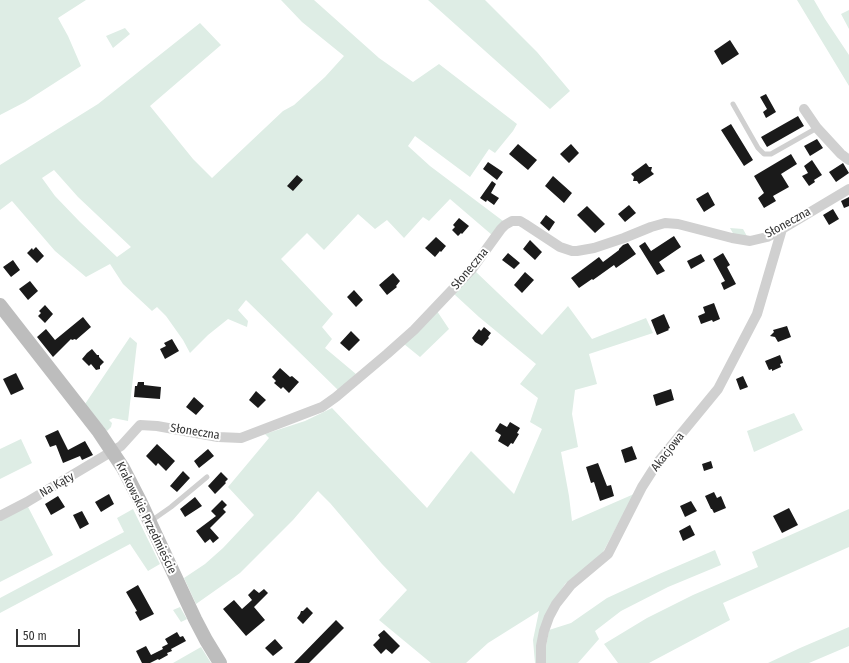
<!DOCTYPE html>
<meta charset="utf-8">
<style>
body{margin:0}
#map{position:relative;width:849px;height:663px;overflow:hidden;background:#fff;font-family:"Fira Sans Condensed",sans-serif}
canvas{display:block}
.scale{position:absolute;left:16px;top:629px;width:64px;height:18px;box-sizing:border-box;border:2px solid #333;border-top:0;padding-left:5px;font-size:12px;line-height:14px;white-space:nowrap;color:#333;-webkit-text-stroke:3px #fff;paint-order:stroke}
</style>
<div id="map">
<canvas width="849" height="663"></canvas>
<div class="scale">50 m</div>
</div>
<script>
const c = document.querySelector('canvas').getContext('2d');
c.lineJoin = 'round';
function fillPath(path, color) {
  c.fillStyle = color;
  c.fill(path, 'evenodd');
}
function toPath(rows) {
  const path = new Path2D();
  for (const r of rows) {
    path.moveTo(r[0], r[1]);
    for (let i = 2; i < r.length; i += 2) path.lineTo(r[i], r[i + 1]);
  }
  return path;
}
function trace(path, color, width, dash) {
  c.strokeStyle = color;
  c.lineWidth = width;
  c.lineCap = dash ? 'butt' : 'round';
  c.setLineDash(dash || []);
  c.stroke(path);
}
function write(font, color, halo, rows, align = 'center') {
  c.font = font + ' "Fira Sans Condensed",sans-serif';
  c.lineWidth = 4;
  c.setLineDash([]);
  c.textBaseline = 'middle';
  c.strokeStyle = halo;
  c.fillStyle = color;
  for (const [text, x, y, turn = 0] of rows) {
    c.save();
    c.translate(x, y);
    c.rotate((+turn || 0) * Math.PI / 180);
    c.textAlign = isNaN(turn) ? turn : align;
    if (halo) c.strokeText(text, 0, 0);
    c.fillText(text, 0, 0);
    c.restore();
  }
}
const green = toPath([
 [0,0,86,0,58,18,68,36,81,66,25,102,0,115],
 [281,0,314,0,379,58,413,82,439,64,517,124,513,131,495,153,489,149,470,177,415,136,408,146,430,166,503,221,492,235,450,199,429,221,423,217,404,238,387,220,375,229,358,214,324,250,307,233,281,259,333,314,322,327,332,339,325,348,356,374,339,391,246,300,238,310,248,321,247,327,228,319,208,335,190,353,183,340,166,316,157,307,152,311,123,284,110,264,86,277,55,251,12,201,0,210,0,165,98,104,200,23,221,45,150,106,193,159,212,178,283,111,294,105,325,77,344,56,302,22],
 [54,170,78,197,131,247,117,257,80,222,55,196,42,178],
 [428,0,485,0,537,52,570,91,550,109],
 [797,0,814,0,825,19,849,55,849,86],
 [849,10,849,29,841,14],
 [125,28,130,34,113,48,106,36],
 [730,228,743,229,748,238,735,237],
 [475,271,542,335,568,306,592,339,646,318,653,333,589,354,597,384,575,390,572,414,578,447,561,452,569,496,572,521,634,494,602,554,565,584,545,616,536,663,535,663,533,640,539,611,488,643,466,663,431,663,379,620,407,590,382,564,330,503,318,491,293,520,240,573,196,604,184,578,205,564,223,548,254,515,228,487,269,438,265,434,305,421,332,408,427,508,471,451,514,494,542,429,530,422,538,398,520,384,536,364,479,317,454,294],
 [437,311,449,329,420,357,404,344],
 [130,337,137,343,128,421,113,418,109,420,112,423,111,427,107,431,85,404],
 [794,413,803,430,754,452,747,431],
 [21,439,32,463,0,479,0,449],
 [27,505,53,555,0,582,0,518],
 [133,509,160,564,148,571,130,544,0,613,0,598,124,532,117,518],
 [849,509,849,547,723,603,730,620,649,663,618,663,604,644,647,618,693,595,758,567,752,552],
 [715,550,721,565,668,587,621,611,595,631,599,639,578,663,543,663,549,630,571,623,607,598,659,574],
 [180,607,187,619,181,622,173,610],
 [849,627,849,646,809,663,768,663,800,648],
 [201,647,211,663,173,663]
]);
const building = toPath([
 [730,40,739,54,722,65,714,51],
 [766,94,776,112,766,118,763,112,767,109,760,97],
 [798,116,804,126,767,147,761,137],
 [731,124,753,160,744,166,721,130],
 [817,139,823,148,810,156,804,146],
 [518,144,537,160,528,170,509,154],
 [571,144,579,153,569,163,560,154],
 [791,154,797,164,781,174,789,187,773,196,776,201,764,208,758,198,764,193,754,176],
 [812,160,822,175,814,180,815,182,809,186,802,176,808,173,804,166],
 [488,162,503,172,497,180,483,169],
 [646,163,649,167,652,167,651,171,654,174,639,184,637,181,633,181,634,177,631,174],
 [843,163,849,173,836,182,829,172],
 [297,175,303,180,293,191,287,186],
 [553,176,572,193,564,203,545,186],
 [492,181,496,184,491,193,499,198,494,205,487,200,486,202,480,198],
 [708,192,715,205,704,212,696,199],
 [849,197,849,206,844,208,841,201],
 [629,205,636,213,625,222,618,214],
 [587,206,605,224,595,233,577,215],
 [833,209,839,219,829,225,823,215],
 [546,215,555,222,549,231,540,223],
 [459,218,469,226,462,234,461,233,458,236,452,230,455,227,453,225],
 [674,236,681,247,659,262,665,271,657,275,639,246,645,242,651,251],
 [436,237,446,246,441,252,440,251,435,257,425,248],
 [530,240,542,252,535,260,523,249],
 [628,243,636,254,616,268,614,265,593,280,592,279,579,288,571,278,599,257,603,262,619,250,619,249,623,245],
 [36,247,44,256,37,263,27,253,32,248,33,250],
 [508,253,520,263,514,269,502,260],
 [723,253,730,265,727,267,736,284,724,290,721,283,725,281,713,259],
 [701,254,705,261,691,269,687,261],
 [13,260,20,270,11,277,3,267],
 [525,272,534,280,522,293,514,285],
 [393,273,400,281,396,286,397,287,387,295,379,285],
 [30,281,38,291,28,300,19,289],
 [354,290,363,300,356,307,347,297],
 [714,303,720,319,713,322,712,320,701,324,698,316,705,313,703,307],
 [45,305,53,314,45,323,38,316,41,313,39,311],
 [664,314,670,328,668,329,669,330,657,335,651,320],
 [83,317,91,327,76,340,75,339,72,340,71,339,53,357,37,337,46,329,55,340],
 [787,326,791,337,778,342,775,337,770,336,774,332,773,330],
 [484,327,491,333,488,337,489,338,482,346,475,342,472,338,479,329,481,331],
 [351,331,360,340,349,351,340,343],
 [172,339,179,351,165,359,160,349,166,346,164,343],
 [92,349,97,355,99,355,99,357,104,362,100,366,100,369,96,370,91,364,89,366,82,359,87,353],
 [780,355,783,363,780,364,781,367,772,371,772,369,769,370,765,361],
 [280,368,290,377,292,376,299,382,289,393,283,387,281,389,274,383,276,381,272,377],
 [16,373,24,389,11,395,3,379],
 [743,376,748,387,740,390,736,379],
 [138,382,144,382,144,385,161,387,160,399,134,397,135,386,137,386],
 [671,389,674,400,656,406,653,395],
 [256,391,266,400,258,408,249,400],
 [194,397,204,406,196,415,186,407],
 [510,422,520,428,517,433,519,434,513,444,511,443,508,447,498,441,501,435,495,431,500,423,507,427],
 [58,430,68,450,85,441,93,455,82,460,80,456,63,463,56,445,50,447,45,436],
 [157,444,175,461,166,471,158,463,156,466,146,456],
 [632,446,637,459,625,463,621,450],
 [208,449,214,456,199,468,194,461],
 [711,461,713,468,704,471,702,464],
 [598,463,607,486,611,485,614,496,600,501,594,482,591,483,586,467],
 [183,471,190,478,177,492,170,486],
 [221,472,228,479,225,482,226,483,215,494,208,486],
 [714,492,717,498,721,496,726,508,714,513,712,509,711,509,705,496],
 [109,494,114,504,101,512,95,502],
 [58,496,65,507,51,515,45,504],
 [195,497,202,506,185,517,180,509],
 [222,500,227,505,223,509,226,512,210,528,219,538,213,543,210,539,205,543,196,531,216,516,211,511],
 [691,501,697,511,685,517,680,506],
 [789,508,798,525,782,533,773,516],
 [82,511,89,524,80,529,73,515],
 [690,525,695,535,683,541,679,531],
 [138,585,154,614,140,621,135,612,137,611,126,592],
 [254,589,259,593,264,589,268,593,254,607,265,620,246,636,223,609,234,600,242,609,252,600,248,595],
 [307,607,313,613,303,624,297,618,300,614,301,611,303,611],
 [336,620,344,628,309,663,294,663],
 [384,630,400,646,392,654,386,649,381,654,373,645,380,638,378,635],
 [177,632,180,637,183,636,186,641,171,649,172,651,167,653,168,655,159,660,158,659,150,663,142,663,136,651,146,646,151,655,163,649,162,647,168,644,165,639],
 [275,639,283,648,273,656,265,648]
]);
const service = toPath([
 [733,104,758,148,764,154,771,154,817,128],
 [151,521,171,507,207,477]
]);
const minor = toPath([
 [804,109,817,128,841,154,849,160],
 [0,516,27,502,121,446,140,425,157,426,218,437,241,438,322,407,336,397,387,354,414,330,472,269,501,229,505,225,512,221,520,221,525,224,560,247,572,251,577,251,594,248,624,238,651,227,665,223,678,224,732,238,750,241,767,237,782,229,849,189],
 [541,663,541,646,544,631,549,617,556,604,571,585,608,554,642,487,658,462,718,389,757,314,782,229]
]);
const secondary = toPath([
 [0,305,99,432,123,468,140,501,195,619,206,640,220,663]
]);
const streetNames = [
 ["Słoneczna",788,223,-29],
 ["Słoneczna",470,269,-50],
 ["Słoneczna",195,432,9],
 ["Akacjowa",668,452,-52],
 ["Na Kąty",57,485,-30],
 ["Krakowskie Przedmieście",146,518,64]
];
fillPath(green, '#deede5');
fillPath(building, '#1a1a1a');
trace(service, '#d0d0d0', 5);
trace(minor, '#d0d0d0', 10);
trace(secondary, '#bdbdbd', 14);
write('12px', '#333', '#fff', streetNames);
</script>
